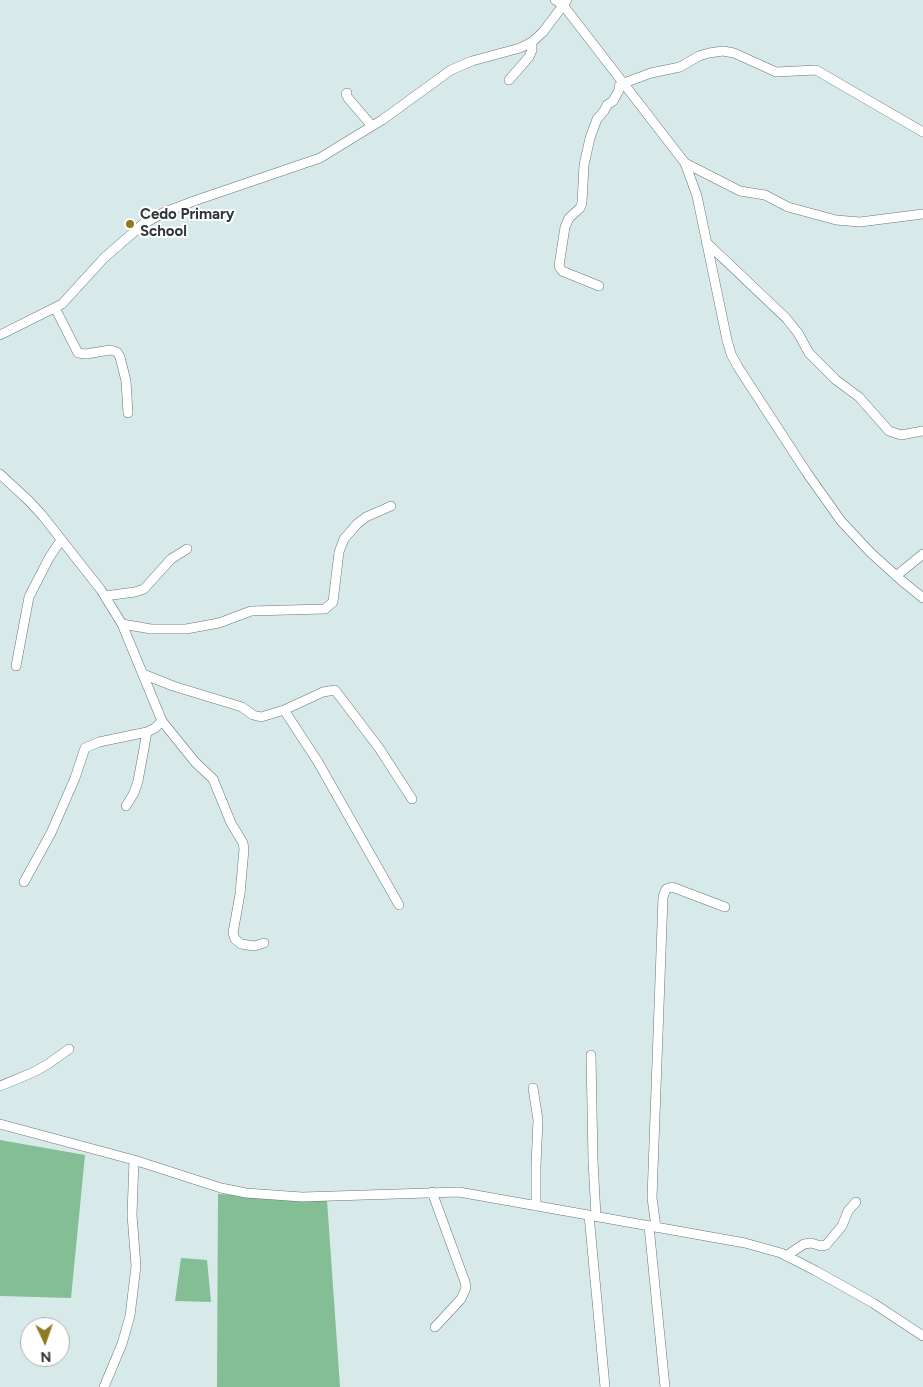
<!DOCTYPE html>
<style>
body{margin:0}
#map{position:relative;width:923px;height:1387px;overflow:hidden;background:#d7eae9;font-family:Figtree,sans-serif}
canvas{display:block}
.north{position:absolute;left:20px;top:1317px;width:50px;height:50px;box-sizing:border-box;background:#fff;border:1px solid #acafaf;border-radius:50%;rotate:177deg;font-size:14px;font-weight:700;line-height:20px;text-align:center;color:#2f3636}
.north::after{content:'';display:block;margin:auto;width:18px;height:22px;background:#8e7a20;clip-path:polygon(50% 0,100% 100%,50% 72%,0 100%)}
</style>
<div id="map">
<canvas width="923" height="1387"></canvas>
<div class="north">N</div>
</div>
<script>
const c = document.querySelector('canvas').getContext('2d');
c.lineJoin = 'round';
function fillPath(path, color) {
  c.fillStyle = color;
  c.fill(path, 'evenodd');
}
function toPath(rows) {
  const path = new Path2D();
  for (const r of rows) {
    path.moveTo(r[0], r[1]);
    for (let i = 2; i < r.length; i += 2) path.lineTo(r[i], r[i + 1]);
  }
  return path;
}
function trace(path, color, width, dash) {
  c.strokeStyle = color;
  c.lineWidth = width;
  c.lineCap = dash ? 'butt' : 'round';
  c.setLineDash(dash || []);
  c.stroke(path);
}
function write(font, color, halo, rows, align = 'center') {
  c.font = font + ' Figtree,sans-serif';
  c.lineWidth = 4;
  c.setLineDash([]);
  c.textBaseline = 'middle';
  c.strokeStyle = halo;
  c.fillStyle = color;
  for (const [text, x, y, turn = 0] of rows) {
    c.save();
    c.translate(x, y);
    c.rotate((+turn || 0) * Math.PI / 180);
    c.textAlign = isNaN(turn) ? turn : align;
    if (halo) c.strokeText(text, 0, 0);
    c.fillText(text, 0, 0);
    c.restore();
  }
}
const forest = toPath([
 [0,1140,85,1155,71,1298,0,1296],
 [218,1194,327,1200,340,1387,217,1387],
 [181,1258,207,1260,211,1302,175,1301]
]);
const minor = toPath([
 [555,0,563,5,685,163,697,196,727,340,731,354,738,367,807,473,841,521,871,553,902,581,923,598],
 [509,80,529,57,532,50,532,42],
 [624,83,651,73,680,67,699,56,709,53,723,51,734,53,776,72,816,70,923,132],
 [347,93,346,94,348,98,372,126],
 [685,163,740,191,765,195,788,207,836,220,860,222,923,214],
 [706,242,786,318,798,333,809,353,836,380,859,397,889,431,901,435,923,431],
 [599,286,562,271,559,266,565,227,569,218,580,208,582,203,584,165,590,138,597,119,604,111,607,105,613,101,619,90,619,86],
 [55,308,78,353,86,354,110,350,117,352,120,357,126,381,128,413],
 [0,335,62,304,104,258,143,224,165,212,194,201,320,158,382,120,451,70,472,61,520,48,532,42,543,32,567,0],
 [0,474,29,501,42,515,101,590,122,624,162,721,195,762,213,779,231,823,243,843,244,849,240,894,233,933,235,939,241,944,254,946,264,943],
 [896,576,923,554],
 [105,596,135,592,144,589,171,559,187,549],
 [122,624,151,629,186,629,219,623,251,611,325,609,333,602,339,552,344,539,357,524,366,517,391,506],
 [16,666,29,597,49,558,61,540],
 [143,674,173,686,242,707,253,715,261,717,284,710,323,692,335,690,379,748,412,799],
 [284,710,318,762,399,905],
 [126,806,134,793,138,781,147,732],
 [24,882,51,833,75,778,85,748,99,742,147,732,155,728,162,721],
 [591,1055,593,1161,596,1216],
 [0,1086,34,1072,48,1064,69,1049],
 [533,1088,538,1120,536,1165,536,1206],
 [0,1124,134,1160,221,1188,246,1193,302,1197,459,1192,745,1243,781,1253,816,1271,873,1303,923,1336],
 [432,1192,465,1282,466,1288,461,1299,435,1327],
 [589,1215,605,1387],
 [649,1226,665,1387],
 [656,1227,652,1198,663,897,666,889,672,887,725,907],
 [786,1256,804,1244,811,1243,821,1246,826,1245,842,1226,848,1211,856,1202],
 [104,1387,122,1344,130,1316,136,1266,132,1215,134,1160]
]);
const markers = [
 [130,224,5,"#8e7a20"]
];
const poiNames = [
 ["Cedo Primary",140,215],
 ["School",140,232]
];
fillPath(forest, '#83be95');
trace(minor, '#667776', 10);
trace(minor, '#fff', 9);
for (const [x, y, r, color] of markers) {
  const dot = new Path2D();
  dot.arc(x, y, r, 0, 2 * Math.PI);
  c.fillStyle = color;
  c.fill(dot);
  trace(dot, '#fff', 2);
}
write('bold 15px', '#2f3636', '#fff', poiNames, 'left');
</script>
